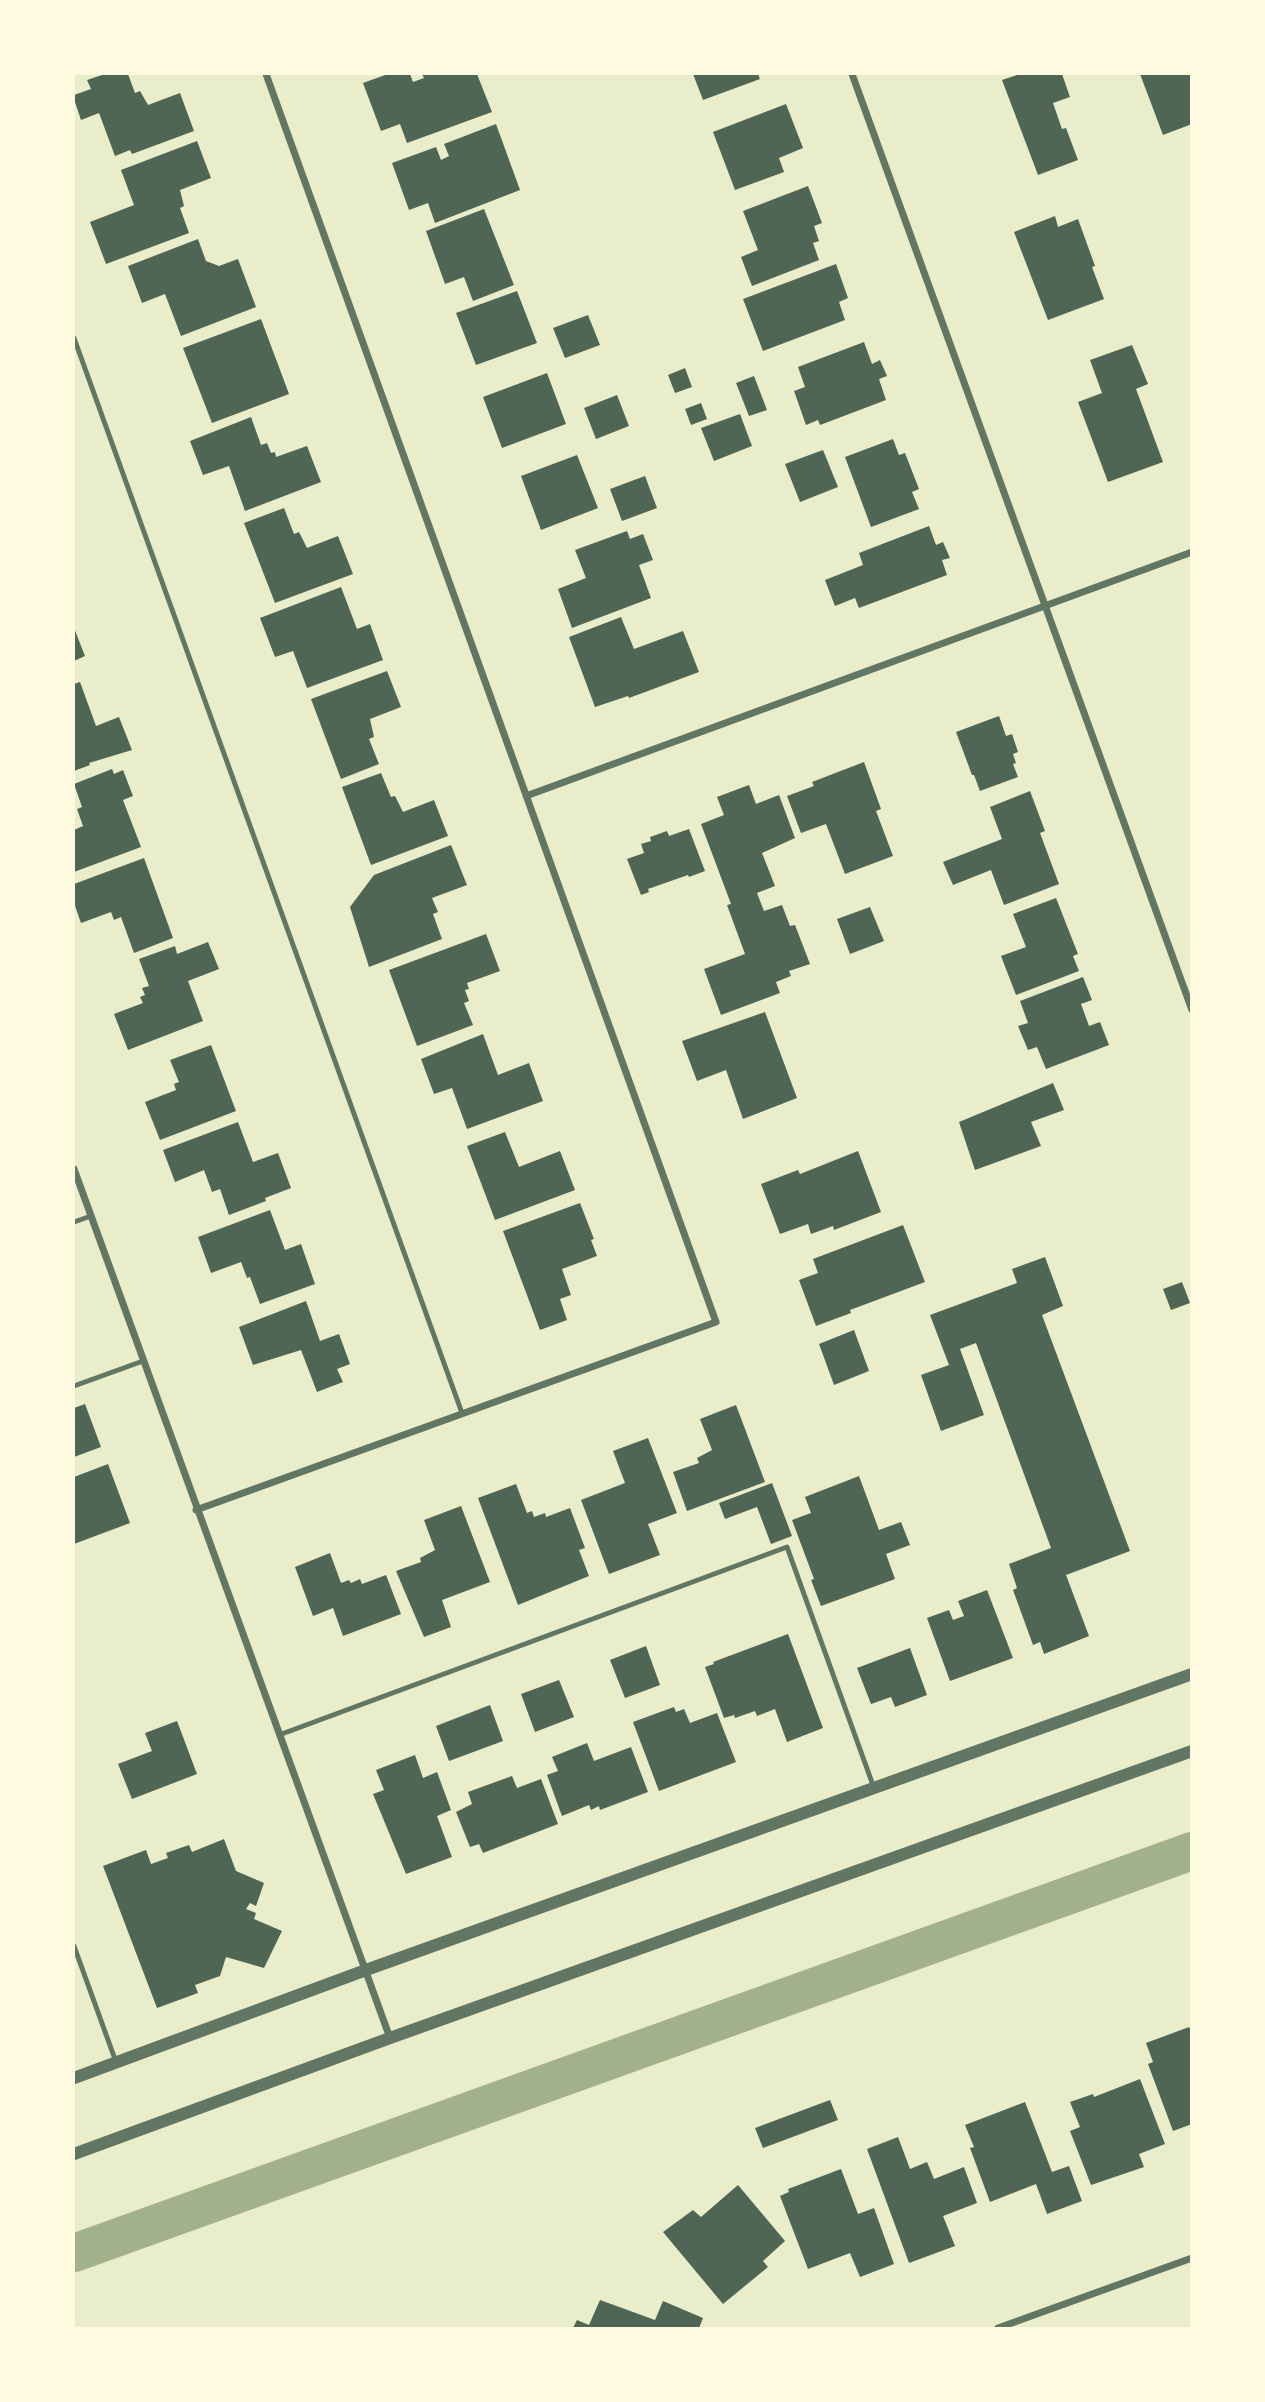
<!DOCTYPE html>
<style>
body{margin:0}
#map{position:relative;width:1265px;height:2402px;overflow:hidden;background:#e9edc9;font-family:"Space Grotesk",sans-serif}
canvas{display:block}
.frame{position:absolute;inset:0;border:75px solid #fefae0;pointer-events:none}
</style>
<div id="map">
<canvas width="1265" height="2402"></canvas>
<div class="frame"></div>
</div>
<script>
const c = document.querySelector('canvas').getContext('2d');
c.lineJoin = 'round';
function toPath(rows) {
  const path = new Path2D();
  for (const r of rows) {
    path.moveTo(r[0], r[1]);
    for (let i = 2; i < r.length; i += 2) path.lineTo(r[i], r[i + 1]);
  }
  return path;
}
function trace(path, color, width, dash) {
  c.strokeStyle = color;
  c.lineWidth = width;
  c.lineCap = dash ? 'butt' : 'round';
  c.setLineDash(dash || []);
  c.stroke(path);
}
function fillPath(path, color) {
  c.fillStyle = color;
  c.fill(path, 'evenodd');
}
const canal = toPath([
 [74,2253,1192,1851]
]);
const building = toPath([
 [105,74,128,74,135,93,140,91,148,105,180,93,194,131,132,154,130,150,115,156,99,113,81,120,74,99,74,95,91,89,87,80],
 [388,74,410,74,413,82,424,78,422,74,477,74,492,112,407,143,400,124,381,131,363,83],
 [693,74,758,74,760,79,703,100],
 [1020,74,1062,74,1070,97,1053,103,1062,129,1066,128,1078,160,1038,175,1002,80],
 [1140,74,1192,74,1192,124,1163,135],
 [786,104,803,148,779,158,784,172,735,190,713,132],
 [496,124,520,190,435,223,428,203,409,210,392,163,436,147,441,160,449,156,444,144],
 [197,141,211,178,180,190,184,206,180,208,189,233,106,264,90,222,134,205,121,170],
 [808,186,822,223,814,226,819,241,813,243,819,260,752,286,741,257,758,250,743,211],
 [484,209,514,285,473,301,464,277,445,284,426,231],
 [1055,216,1058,227,1078,219,1095,266,1092,267,1104,299,1048,320,1014,232],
 [198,239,206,261,219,266,238,259,256,307,181,336,165,294,142,303,128,266],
 [836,264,848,298,839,302,845,320,763,351,743,299],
 [517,291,537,343,476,365,456,313],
 [588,315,600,345,565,358,553,328],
 [261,319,289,394,212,423,183,348],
 [864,342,872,364,880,360,887,376,879,379,886,400,820,425,818,420,806,425,794,391,805,387,798,367],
 [1132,345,1148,384,1136,389,1163,462,1108,482,1078,402,1102,393,1090,360],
 [685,368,692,387,675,393,668,375],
 [547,373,566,424,502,448,483,397],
 [754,376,767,410,749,416,736,383],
 [617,395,629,426,596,439,584,408],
 [701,403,707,419,691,425,685,409],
 [740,414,752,446,714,461,701,428],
 [251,417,261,445,267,443,271,453,275,452,276,457,307,446,321,482,245,511,229,466,203,475,190,441],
 [893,439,899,455,905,453,919,489,912,492,919,509,871,527,845,457],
 [823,450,838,487,800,502,785,464],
 [577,455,598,508,541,530,521,476],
 [645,476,657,508,622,521,610,489],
 [284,508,294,534,299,532,307,548,338,536,353,574,275,603,244,523],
 [929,526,936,545,943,542,950,558,942,560,947,575,859,608,855,598,835,606,825,580,863,565,859,553],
 [627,531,630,539,643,534,653,560,639,565,651,598,572,628,558,589,586,578,575,550],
 [341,587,357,629,370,624,383,660,307,688,293,651,275,657,260,618],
 [621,617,634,649,683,631,699,672,629,698,628,696,595,707,569,637],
 [74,628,85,656,74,661],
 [387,671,401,707,370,719,374,737,369,739,379,764,341,779,311,699],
 [80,682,96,726,119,717,132,750,89,763,90,765,74,771,74,684],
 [999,716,1006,736,1012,734,1018,752,1013,754,1016,763,1013,764,1018,777,980,791,974,775,972,775,956,732],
 [864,762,881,809,876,811,893,856,845,874,826,824,801,833,787,796,814,786,812,782],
 [112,769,114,774,123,770,133,796,123,800,141,847,74,872,74,830,83,826,77,809,82,807,74,784],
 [381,773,391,797,395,796,403,812,434,800,448,836,371,865,342,787],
 [749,785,756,804,779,795,795,838,762,853,775,886,757,893,764,911,782,905,790,926,795,925,810,964,789,971,791,976,776,982,780,993,721,1015,704,969,745,954,727,905,731,904,701,824,724,815,717,797],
 [1030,791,1045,831,1040,833,1059,884,1004,905,991,870,953,885,943,862,1002,839,990,807],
 [689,829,705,871,689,877,688,875,648,889,649,892,641,895,627,859,644,853,641,844,651,841,650,837,667,831,669,836],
 [451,845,467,885,432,898,438,912,433,914,442,939,369,967,350,907,374,875],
 [144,858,173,938,134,953,121,917,114,920,111,912,81,923,74,903,74,884],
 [1056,898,1078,954,1073,956,1079,971,1016,995,1001,956,1026,947,1013,914],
 [870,907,884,941,850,954,837,919],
 [486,934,500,971,467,983,469,989,465,990,469,1001,464,1003,473,1025,417,1046,389,970],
 [208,942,219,969,188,981,203,1021,128,1050,114,1014,143,1003,140,997,145,995,142,988,149,986,139,959,175,946,177,954],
 [1083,977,1092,1000,1081,1004,1089,1026,1100,1022,1109,1045,1046,1069,1037,1047,1028,1050,1018,1026,1028,1023,1020,1001],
 [765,1012,797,1098,743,1119,726,1070,697,1081,682,1041],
 [483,1034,498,1075,529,1063,543,1101,467,1129,452,1088,434,1094,421,1059],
 [211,1045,236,1111,160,1140,145,1102,176,1090,174,1084,179,1082,170,1060],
 [1053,1083,1064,1110,1031,1122,1041,1146,975,1170,959,1122],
 [238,1122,253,1162,278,1153,291,1188,265,1198,266,1201,229,1215,220,1189,212,1192,204,1170,175,1182,163,1150],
 [505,1132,519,1167,560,1151,575,1190,495,1220,467,1146],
 [858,1151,881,1212,834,1230,833,1226,811,1234,808,1224,780,1234,761,1184,798,1170,800,1174],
 [580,1203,594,1239,591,1240,597,1256,562,1269,571,1295,560,1299,567,1320,540,1330,503,1231],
 [270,1210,285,1250,301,1244,315,1284,260,1304,250,1277,247,1278,241,1262,211,1273,198,1237],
 [903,1225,925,1282,850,1310,851,1313,816,1326,799,1280,818,1273,813,1259],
 [1045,1257,1063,1306,1042,1315,1130,1551,1066,1575,1089,1636,1044,1654,1040,1642,1033,1645,1013,1590,1017,1588,1009,1564,1051,1548,976,1343,960,1349,984,1415,941,1431,921,1375,949,1365,930,1315,1017,1283,1012,1269],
 [1182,1282,1190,1303,1171,1310,1163,1289],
 [306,1301,320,1341,339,1334,350,1364,337,1369,343,1382,317,1392,301,1350,253,1365,239,1327],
 [854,1330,869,1371,834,1385,819,1344],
 [85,1404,101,1447,74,1457,74,1408],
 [736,1405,765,1482,687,1511,673,1472,699,1463,697,1458,712,1450,700,1419],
 [648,1438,677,1513,648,1524,660,1555,609,1574,581,1500,625,1483,613,1451],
 [108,1464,130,1523,74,1544,74,1477],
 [859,1476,879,1530,901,1522,910,1545,886,1554,895,1579,821,1606,811,1580,814,1579,792,1520,811,1513,805,1497],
 [772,1483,792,1536,771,1544,757,1507,725,1519,719,1503],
 [516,1484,527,1513,532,1511,534,1517,545,1513,546,1517,570,1508,585,1548,579,1550,589,1576,518,1605,478,1498],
 [461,1506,490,1582,442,1600,451,1627,424,1637,396,1571,421,1562,420,1558,435,1550,424,1520],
 [330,1553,341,1583,349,1580,351,1583,360,1579,362,1584,386,1575,401,1614,343,1636,333,1608,313,1616,295,1567],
 [987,1590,1013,1658,950,1681,927,1618,949,1610,953,1620,964,1616,958,1601],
 [788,1634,823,1728,787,1742,775,1709,757,1716,755,1711,735,1718,734,1715,724,1718,705,1667,714,1664,713,1662],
 [646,1646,660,1685,625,1698,610,1660],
 [910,1648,927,1695,895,1707,891,1697,871,1704,857,1668],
 [559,1680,574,1717,535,1732,521,1694],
 [490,1705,503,1741,449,1761,436,1726],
 [674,1707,676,1712,684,1709,690,1723,717,1713,736,1762,659,1791,633,1722],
 [177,1721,197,1774,132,1799,118,1764,152,1751,145,1733],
 [587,1743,594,1761,631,1747,648,1792,600,1810,599,1806,591,1810,589,1805,562,1816,547,1775,558,1771,552,1757],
 [415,1755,423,1778,437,1772,451,1810,437,1816,452,1857,406,1874,373,1794,384,1790,376,1770],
 [512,1776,517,1788,541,1779,558,1824,483,1853,479,1844,470,1847,456,1812,472,1804,468,1792],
 [224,1839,236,1871,264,1883,256,1906,250,1903,246,1909,256,1913,254,1919,282,1931,264,1968,226,1957,220,1976,195,1985,198,1993,157,2008,103,1866,146,1850,151,1864,168,1858,166,1853,189,1845,192,1852],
 [1189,2027,1192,2033,1192,2124,1173,2131,1148,2064,1153,2062,1146,2043],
 [1140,2079,1165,2144,1139,2154,1144,2167,1091,2185,1070,2131,1080,2127,1070,2102,1093,2094,1094,2097],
 [830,2100,838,2120,763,2148,755,2128],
 [1025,2102,1052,2172,1069,2166,1082,2201,1047,2214,1036,2184,990,2202,970,2148,974,2147,965,2125],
 [898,2137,910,2169,927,2162,934,2179,964,2167,977,2203,943,2216,955,2246,909,2263,867,2149],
 [841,2169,858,2214,874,2208,894,2264,860,2277,850,2253,808,2269,780,2196,789,2192,788,2189],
 [738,2185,785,2241,763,2261,768,2267,723,2304,663,2232,693,2210,701,2217],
 [600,2300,655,2320,663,2301,703,2318,699,2328,573,2328,577,2320,589,2325]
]);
const service = toPath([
 [74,338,462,1413],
 [74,1222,91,1216],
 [74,1386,143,1361],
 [279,1735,787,1547,874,1788],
 [74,1946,116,2062]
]);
const minor = toPath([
 [852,74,1192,1010],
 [526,796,1192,552],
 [74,1169,390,2038],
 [196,1510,716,1322,266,74],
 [998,2328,1192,2258]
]);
const tertiary = toPath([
 [74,2078,366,1970,1192,1674],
 [74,2154,390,2038,1192,1751]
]);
trace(canal, '#a3b18a', 38);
fillPath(building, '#4f6655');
trace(service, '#617663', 5);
trace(minor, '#617663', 7);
trace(tertiary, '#617663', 12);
</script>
